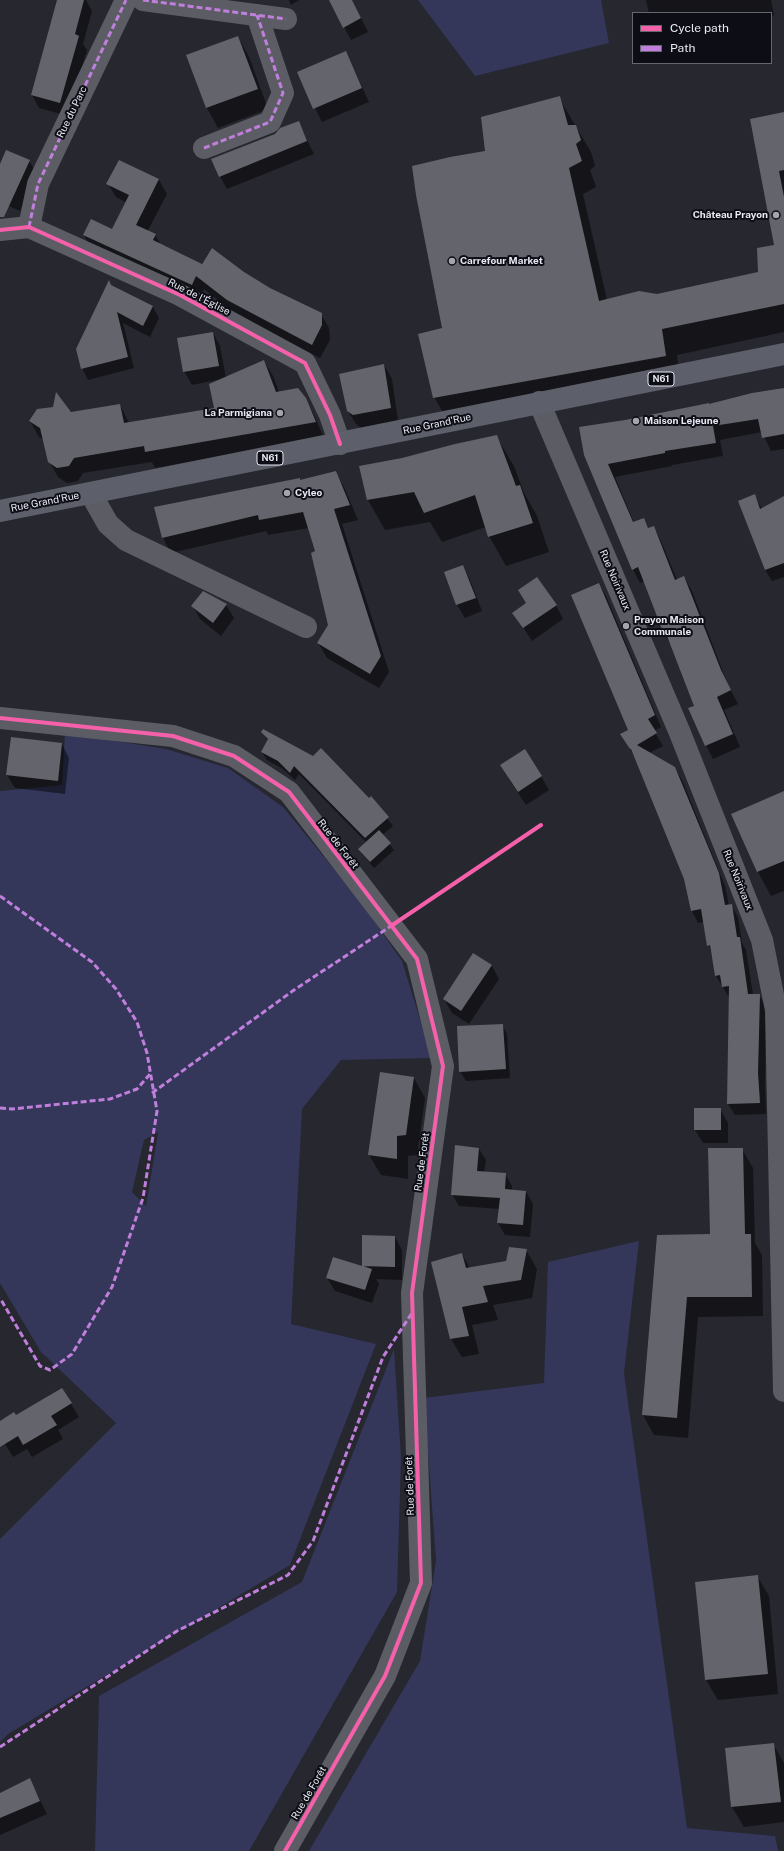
<!DOCTYPE html>
<meta charset="utf-8">
<style>
body{margin:0}
#map{position:relative;width:784px;height:1851px;overflow:hidden;background:#26272f;font-family:"Public Sans",sans-serif}
canvas{display:block}
.legend{position:absolute;left:632px;top:12px;width:140px;height:52px;box-sizing:border-box;background:#0d0e15;border:1px solid #65666e;margin:0;padding:5px 7px;list-style:none;font-size:12px;color:#e8e9f4}
.legend li{display:flex;align-items:center;gap:8px;height:20px}
.legend b{width:20px;border:1px solid #65666e}
</style>
<div id="map">
<canvas width="784" height="1851"></canvas>
<ul class="legend">
<li><b style="height:5px;background:#f560ab"></b>Cycle path</li>
<li><b style="height:5px;background:#c07fdc"></b>Path</li>
</ul>
</div>
<script>
const c = document.querySelector('canvas').getContext('2d');
c.lineJoin = 'round';
function fillPath(path, color) {
  c.fillStyle = color;
  c.fill(path, 'evenodd');
}
function toPath(rows) {
  const path = new Path2D();
  for (const r of rows) {
    path.moveTo(r[0], r[1]);
    for (let i = 2; i < r.length; i += 2) path.lineTo(r[i], r[i + 1]);
  }
  return path;
}
function trace(path, color, width, dash) {
  c.strokeStyle = color;
  c.lineWidth = width;
  c.lineCap = dash ? 'butt' : 'round';
  c.setLineDash(dash || []);
  c.stroke(path);
}
function write(font, color, halo, rows, align = 'center') {
  c.font = font + ' "Public Sans",sans-serif';
  c.lineWidth = 4;
  c.setLineDash([]);
  c.textBaseline = 'middle';
  c.strokeStyle = halo;
  c.fillStyle = color;
  for (const [text, x, y, turn = 0] of rows) {
    c.save();
    c.translate(x, y);
    c.rotate((+turn || 0) * Math.PI / 180);
    c.textAlign = isNaN(turn) ? turn : align;
    if (halo) c.strokeText(text, 0, 0);
    c.fillText(text, 0, 0);
    c.restore();
  }
}
const green = toPath([
 [418,0,601,0,609,43,475,76],
 [65,733,166,749,228,768,283,807,361,902,402,961,432,1058,341,1060,302,1109,291,1324,376,1344,290,1565,8,1734,0,1742,0,1539,116,1423,41,1352,0,1283,0,791,62,785],
 [158,1132,158,1133,146,1206,132,1192,144,1140],
 [639,1241,624,1373,687,1828,775,1836,778,1851,309,1851,420,1661,436,1561,424,1398,544,1383,548,1262],
 [394,1349,401,1458,397,1592,249,1851,95,1851,99,1696,302,1582]
]);
const shadow = toPath([
 [58,0,86,0,92,11,83,44,87,50,68,116,39,108,32,95],
 [289,0,299,0,291,5],
 [330,0,352,0,368,32,351,40],
 [646,0,771,0,774,15,771,16,771,13,649,13],
 [238,37,249,57,268,109,218,128,207,108,188,56],
 [346,52,369,102,322,122,298,73],
 [559,98,591,152,595,166,590,170,596,187,583,194,607,300,657,295,759,273,775,246,751,120,784,113,784,332,677,355,680,381,449,423,434,397,443,329,486,152],
 [298,122,314,154,227,189,220,176,275,134],
 [29,161,37,174,20,211,0,202,0,166],
 [119,162,159,180,167,194,147,232,155,235,161,245,202,266,243,273,269,288,321,314,329,328,330,340,320,358,236,314,204,289,200,298,92,249,84,235,113,231,127,203,116,197,108,184],
 [109,282,112,287,153,307,159,318,150,337,123,323,134,368,88,380,82,368],
 [213,333,220,346,226,378,264,361,273,376,279,392,305,399,314,415,324,438,155,468,152,462,83,473,78,481,67,483,58,477,49,461,44,440,39,437,30,421,120,405,129,423,215,408,217,380,192,385,184,371],
 [384,365,392,379,398,421,361,428,356,424,348,411],
 [784,388,784,449,771,451,762,432,720,440,723,456,672,465,672,466,615,477,634,523,644,519,649,529,654,527,661,541,677,580,684,577,692,591,728,685,738,704,724,710,740,747,713,759,706,745,695,706,673,648,666,637,644,581,640,583,633,569,585,455,709,405],
 [496,436,514,466,524,493,537,516,549,552,506,566,489,536,486,527,442,542,430,522,385,530,368,500,360,467,402,459],
 [335,472,344,487,358,520,342,524,389,672,379,688,327,658,318,643,329,626,317,552,309,528,268,535,266,531,171,553,163,538,156,508,300,481],
 [754,495,762,509,784,497,784,577,772,581,765,570],
 [463,566,470,580,482,611,465,618,457,605,445,573],
 [599,584,606,596,661,727,654,731,663,746,649,753,675,768,682,780,725,886,729,906,731,905,738,917,742,943,746,950,753,995,759,995,766,1007,765,1085,766,1114,735,1115,728,1104,730,999,716,976,704,922,698,923,692,911,685,878,636,758,628,746,629,730],
 [203,592,226,605,234,618,221,636,200,619,193,606],
 [527,603,556,605,563,619,532,641,514,613],
 [262,732,369,799,371,797,393,826,382,835,394,850,374,868,359,850,367,843,299,774,295,780,283,769,267,760,262,752,268,741],
 [62,744,69,758,65,794,15,788,7,775],
 [541,776,549,790,526,805,509,779],
 [784,792,784,891,771,896,758,872,732,814],
 [473,954,492,966,499,979,469,1024,452,1013,444,999],
 [502,1025,507,1034,510,1078,466,1081,460,1071],
 [414,1078,425,1098,417,1155,408,1156,408,1179,381,1175,369,1155],
 [720,1109,728,1123,728,1143,703,1143,695,1130],
 [479,1149,486,1160,484,1173,505,1174,512,1186,512,1191,526,1192,533,1204,530,1237,505,1235,498,1223,500,1209,459,1206,452,1194],
 [742,1149,753,1168,755,1243,762,1255,763,1316,698,1317,688,1438,654,1435,643,1415,658,1236,711,1235],
 [395,1237,402,1250,402,1280,376,1279,379,1284,372,1303,335,1291,327,1278,365,1268,363,1265],
 [526,1250,537,1269,532,1298,493,1305,498,1320,472,1325,479,1354,462,1357,451,1339,432,1262,462,1254,470,1268,507,1262],
 [62,1389,79,1417,58,1430,63,1439,32,1457,27,1449,13,1457,0,1436,0,1422,15,1417],
 [757,1576,769,1596,778,1694,718,1700,706,1680],
 [773,1744,784,1763,784,1822,744,1827,732,1807,726,1749],
 [30,1780,47,1814,0,1835,0,1794]
]);
const building = toPath([
 [57,0,84,0,75,34,79,36,60,103,31,95],
 [329,0,352,0,361,18,343,28],
 [238,36,258,89,206,108,186,55],
 [346,51,362,88,313,109,297,72],
 [560,96,568,125,576,125,581,140,576,144,582,161,569,168,599,301,639,291,657,294,758,272,757,248,774,245,750,119,784,112,784,170,779,171,784,197,784,304,662,329,666,356,433,398,418,334,442,328,416,195,412,166,450,157,485,151,481,117],
 [299,121,307,141,219,177,211,159,275,134,280,128],
 [6,150,30,160,4,217,0,217,0,164],
 [119,160,159,179,136,225,156,234,153,240,202,264,201,266,212,248,244,272,270,288,322,313,322,325,312,345,227,300,196,276,192,285,83,235,91,219,112,229,129,195,106,184],
 [109,280,111,285,153,306,143,326,117,312,128,357,81,369,76,349],
 [213,332,219,366,183,372,177,338],
 [264,360,276,392,298,388,306,398,316,422,145,452,144,446,74,458,69,466,57,468,48,462,40,428,29,421,37,409,53,407,56,392,71,412,120,404,124,423,214,408,209,384],
 [384,364,391,408,353,415,347,411,339,374],
 [784,388,784,434,762,438,758,419,713,426,716,443,665,451,665,453,608,464,633,522,644,518,648,528,654,526,675,580,684,576,721,670,731,690,717,697,733,734,705,746,688,708,694,706,667,636,665,637,638,567,632,570,584,455,579,427,625,420,709,403,709,404,752,393],
 [497,435,516,486,520,485,533,523,488,537,475,495,424,513,414,492,367,500,359,466,402,458,455,444],
 [336,471,350,505,334,509,381,656,370,674,317,643,328,625,311,553,315,551,303,512,259,520,258,515,162,538,154,507,300,478,300,480],
 [755,494,760,509,784,496,784,563,765,570,738,501],
 [463,565,476,598,456,605,444,572],
 [537,577,557,605,523,628,512,613,526,603,518,590],
 [599,583,655,715,648,719,657,733,637,745,675,767,719,873,725,905,732,904,737,937,740,937,748,994,760,994,758,1073,760,1103,727,1104,729,986,722,987,720,975,715,976,710,945,707,946,701,909,691,911,684,879,631,749,630,749,620,734,628,730,571,595],
 [203,591,227,604,213,623,191,606],
 [263,729,313,756,321,748,369,798,371,796,389,817,365,838,294,766,290,773,278,761,261,752,268,739,261,732],
 [11,737,62,743,58,781,6,775],
 [525,749,542,776,518,792,500,765],
 [784,791,784,861,757,872,731,814],
 [379,830,391,843,370,862,358,849],
 [473,953,492,965,461,1011,443,999],
 [503,1024,506,1069,459,1072,457,1026],
 [380,1072,414,1077,406,1135,397,1136,397,1159,368,1155],
 [694,1108,721,1108,721,1130,694,1130],
 [455,1145,479,1148,477,1171,506,1173,505,1189,526,1191,523,1225,497,1223,500,1198,451,1195],
 [708,1148,743,1148,745,1234,751,1234,752,1297,687,1297,677,1418,642,1415,657,1235,710,1234],
 [362,1235,395,1236,395,1267,362,1266],
 [509,1247,527,1249,521,1280,483,1286,488,1302,462,1307,469,1336,450,1339,431,1262,462,1253,466,1268,506,1261],
 [333,1257,372,1269,365,1290,326,1278],
 [62,1388,72,1403,51,1416,57,1425,23,1445,18,1436,0,1447,0,1421,14,1412,16,1415],
 [758,1575,768,1674,705,1680,695,1582],
 [774,1743,781,1802,731,1807,725,1748],
 [30,1778,40,1801,0,1818,0,1793]
]);
const street = toPath([
 [143,0,286,19],
 [204,148,270,122,283,93,257,15],
 [29,227,38,184,126,0],
 [0,230,29,227,180,295,305,363,330,415,340,444],
 [91,494,108,524,126,540,306,627]
]);
const secondary = toPath([
 [539,402,680,733,762,940,776,1010,784,1391],
 [0,718,173,736,234,756,289,792,417,959,443,1066,412,1293,421,1583,385,1676,285,1851]
]);
const primary = toPath([
 [0,511,784,354]
]);
const quiet = toPath([
 [143,0,286,19],
 [204,148,270,122,283,93,257,15],
 [29,227,38,184,126,0],
 [0,896,92,962,116,989,137,1022,147,1053,157,1111,143,1198,112,1287,72,1354,50,1370,40,1366,0,1298],
 [152,1093,294,990,391,926],
 [0,1108,12,1109,110,1099,137,1089,150,1074],
 [0,1747,177,1631,288,1575,313,1541,383,1357,412,1313]
]);
const cycleway = toPath([
 [0,230,29,227,180,295,305,363,330,415,340,444],
 [0,718,173,736,234,756,289,792,417,959,443,1066,412,1293,421,1583,385,1676,285,1851],
 [391,926,541,825]
]);
const markers = [
 [776,215,4,"#a4a5af"],
 [452,261,4,"#a4a5af"],
 [280,413,4,"#a4a5af"],
 [636,421,4,"#a4a5af"],
 [287,493,4,"#a4a5af"],
 [626,626,4,"#a4a5af"]
];
const shields = [
 [661,379,26],
 [270,458,26]
];
const shieldNames = [
 ["N61",661,379],
 ["N61",270,458]
];
const streetNames = [
 ["Rue du Parc",72,112,-64],
 ["Rue de l'Église",199,297,27],
 ["Rue Grand'Rue",437,424,-12],
 ["Rue Grand'Rue",45,502,-11],
 ["Rue Noirivaux",615,580,67],
 ["Rue de Forêt",338,844,52],
 ["Rue Noirivaux",738,880,68],
 ["Rue de Forêt",422,1162,-82],
 ["Rue de Forêt",410,1486,-92],
 ["Rue de Forêt",309,1793,-60]
];
const poiNames = [
 ["Château Prayon",768,215,"right"],
 ["Carrefour Market",460,261],
 ["La Parmigiana",272,413,"right"],
 ["Maison Lejeune",644,421],
 ["Cyleo",295,493],
 ["Prayon Maison",634,620],
 ["Communale",634,632]
];
fillPath(green, '#34375a');
fillPath(shadow, '#0007');
fillPath(building, '#64656c');
trace(street, '#5c5d64', 22);
trace(secondary, '#5c5d64', 22);
trace(primary, '#5d5f6a', 22);
trace(quiet, '#c07fdc', 3, [6, 3]);
trace(cycleway, '#f560ab', 4);
for (const [x, y, r, color] of markers) {
  const dot = new Path2D();
  dot.arc(x, y, r, 0, 2 * Math.PI);
  c.fillStyle = color;
  c.fill(dot);
  trace(dot, '#0d0e15', 1.5);
}
for (const [x, y, w] of shields) {
  const box = new Path2D();
  box.roundRect(x - w / 2, y - 7, w, 14, 3);
  c.fillStyle = '#0d0e15';
  c.fill(box);
  trace(box, '#e8e9f4', 1);
}
write('bold 9px', '#e8e9f4', null, shieldNames);
write('10px', '#e8e9f4', '#0d0e15', streetNames);
write('bold 10px', '#e8e9f4', '#0d0e15', poiNames, 'left');
</script>
